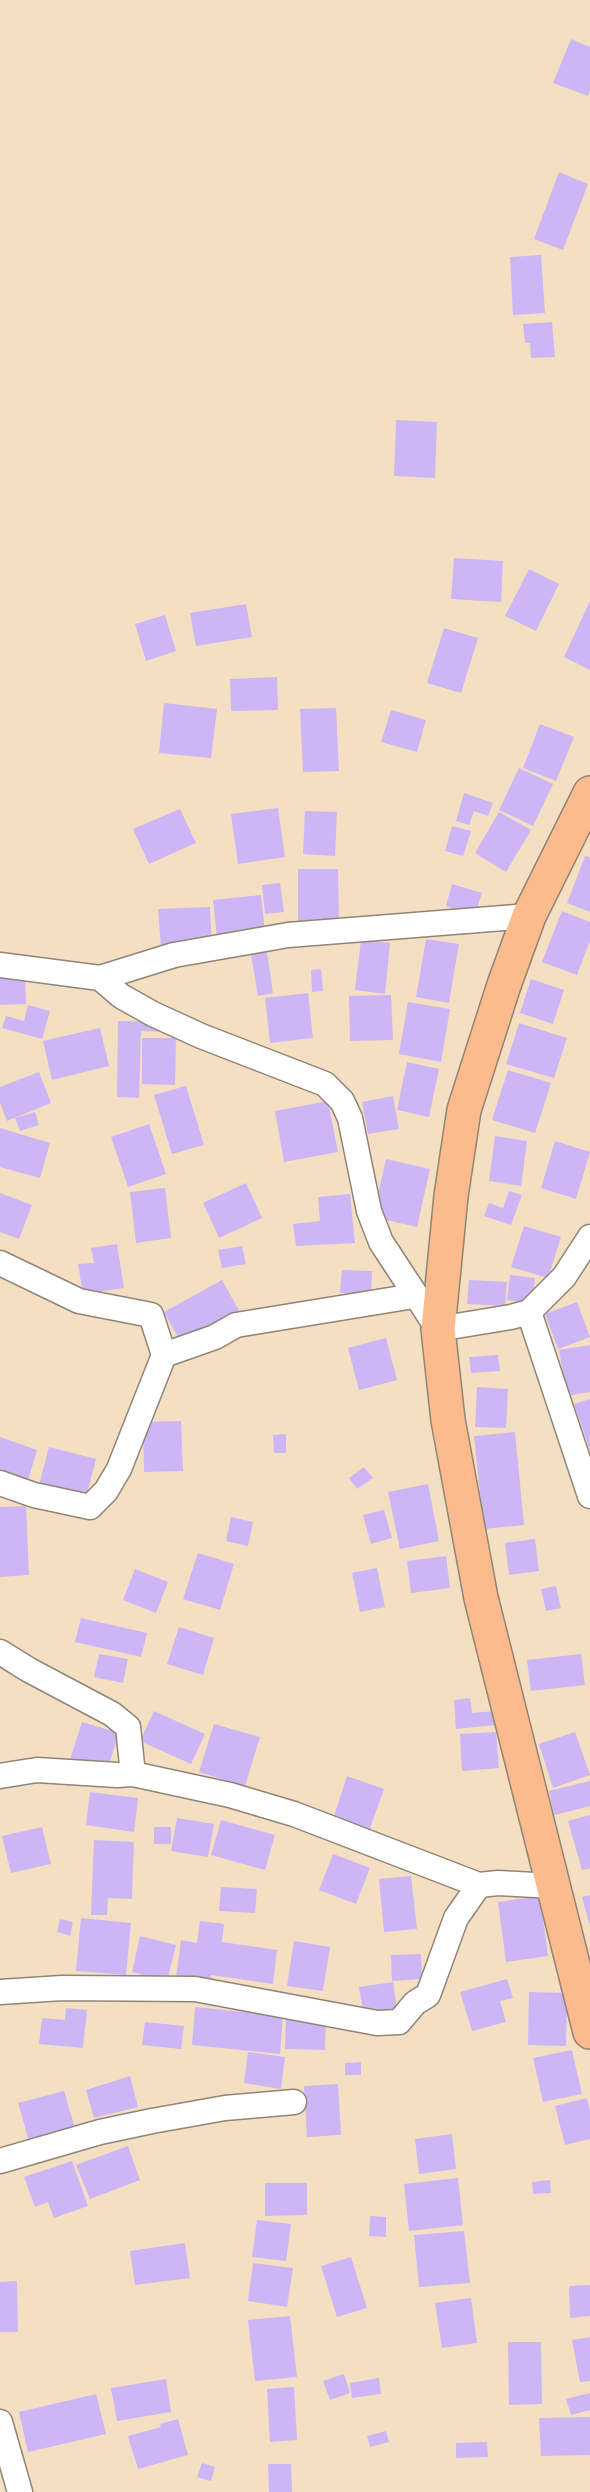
<!DOCTYPE html>
<style>
body{margin:0}
canvas{display:block;background:#f4dfc2}
</style>
<canvas width="590" height="2492"></canvas>
<script>
const c = document.querySelector('canvas').getContext('2d');
c.lineJoin = 'round';
function fillPath(path, color) {
  c.fillStyle = color;
  c.fill(path, 'evenodd');
}
function toPath(rows) {
  const path = new Path2D();
  for (const r of rows) {
    path.moveTo(r[0], r[1]);
    for (let i = 2; i < r.length; i += 2) path.lineTo(r[i], r[i + 1]);
  }
  return path;
}
function trace(path, color, width, dash) {
  c.strokeStyle = color;
  c.lineWidth = width;
  c.lineCap = dash ? 'butt' : 'round';
  c.setLineDash(dash || []);
  c.stroke(path);
}
const building = toPath([
 [571,39,590,47,590,90,588,96,553,83],
 [559,172,588,184,563,250,534,239],
 [541,255,545,313,513,315,510,257],
 [552,322,555,357,531,358,530,343,525,343,523,324],
 [396,420,437,422,435,478,394,476],
 [454,558,503,561,501,602,451,599],
 [529,569,559,584,536,631,505,616],
 [590,601,590,670,564,657],
 [246,604,252,637,196,646,190,613],
 [165,615,176,651,146,661,135,624],
 [444,628,478,638,461,693,427,683],
 [277,677,278,710,231,711,230,679],
 [164,703,217,709,211,758,159,753],
 [336,708,339,771,303,772,300,709],
 [391,710,426,720,417,752,381,742],
 [540,724,574,737,556,781,523,768],
 [519,768,553,784,533,826,499,810],
 [464,793,493,803,488,816,474,811,469,825,456,821],
 [278,808,285,857,238,864,231,814],
 [180,809,196,843,149,864,133,829],
 [305,811,337,812,335,856,303,854],
 [499,812,531,830,506,872,475,853],
 [452,826,471,831,463,856,445,851],
 [585,856,590,857,590,912,567,903],
 [298,869,338,869,339,921,298,921],
 [280,883,284,912,265,914,262,885],
 [452,884,482,893,475,915,446,906],
 [261,895,265,932,217,938,213,900],
 [210,907,212,946,161,948,158,909],
 [562,911,590,922,590,941,577,975,542,962],
 [426,939,459,944,449,1003,416,997],
 [361,940,390,943,385,994,355,990],
 [267,952,273,993,258,996,251,955],
 [321,969,323,991,312,992,311,970],
 [0,975,25,975,26,1004,0,1005],
 [531,979,564,990,553,1024,520,1013],
 [308,993,313,1038,270,1043,265,998],
 [391,995,393,1040,350,1041,349,996],
 [408,1002,450,1009,441,1062,399,1054],
 [28,1005,50,1011,42,1039,2,1028,6,1016,24,1021],
 [118,1021,170,1022,170,1032,141,1031,139,1098,117,1097],
 [519,1023,567,1038,554,1078,506,1064],
 [100,1028,109,1066,52,1080,43,1041],
 [142,1038,176,1038,175,1085,142,1084],
 [407,1062,439,1069,429,1117,397,1110],
 [508,1070,551,1083,535,1133,492,1120],
 [39,1072,51,1103,7,1121,0,1103,0,1087],
 [186,1086,204,1145,172,1154,154,1095],
 [393,1096,399,1129,368,1134,362,1102],
 [328,1101,338,1152,284,1162,275,1111],
 [35,1112,39,1125,20,1131,15,1118],
 [149,1124,166,1174,128,1187,111,1137],
 [0,1128,50,1143,40,1178,0,1167],
 [495,1136,527,1141,521,1186,489,1181],
 [555,1141,590,1152,576,1199,541,1188],
 [386,1159,430,1169,417,1227,373,1217],
 [246,1183,262,1218,219,1238,203,1203],
 [165,1188,171,1238,136,1243,130,1192],
 [509,1191,522,1195,511,1225,484,1216,489,1203,503,1208],
 [0,1193,32,1205,19,1239,0,1232],
 [350,1194,355,1243,296,1246,293,1224,320,1221,318,1197],
 [524,1226,561,1237,548,1278,511,1267],
 [117,1244,124,1288,83,1294,78,1264,94,1263,91,1248],
 [242,1246,246,1264,222,1268,218,1250],
 [342,1270,372,1271,371,1294,340,1293],
 [510,1275,535,1278,532,1303,507,1300],
 [222,1280,240,1312,182,1344,164,1312],
 [469,1280,507,1282,505,1306,467,1304],
 [577,1302,590,1337,558,1349,545,1314],
 [386,1338,397,1380,359,1390,348,1348],
 [590,1345,590,1392,567,1396,559,1350],
 [498,1355,500,1371,471,1373,469,1357],
 [477,1387,508,1389,506,1428,475,1427],
 [590,1399,590,1450,574,1404],
 [181,1421,183,1471,144,1472,143,1422],
 [515,1432,524,1525,484,1529,474,1436],
 [286,1434,286,1453,274,1453,273,1435],
 [0,1437,37,1450,27,1484,0,1475],
 [49,1447,96,1459,86,1497,39,1485],
 [364,1467,373,1478,357,1489,349,1478],
 [428,1484,439,1541,400,1549,388,1492],
 [26,1506,29,1575,0,1577,0,1507],
 [384,1510,392,1538,371,1544,363,1515],
 [231,1517,253,1522,248,1546,226,1541],
 [535,1539,539,1571,509,1575,505,1543],
 [198,1553,234,1564,220,1610,183,1599],
 [446,1556,450,1588,411,1593,407,1561],
 [377,1568,385,1607,360,1612,352,1573],
 [135,1569,168,1582,156,1613,123,1600],
 [556,1586,561,1608,546,1611,541,1589],
 [81,1618,147,1633,141,1657,75,1642],
 [179,1627,214,1638,203,1675,167,1664],
 [99,1654,128,1659,123,1683,94,1677],
 [581,1654,585,1685,531,1691,527,1660],
 [470,1698,472,1713,495,1711,496,1725,456,1729,454,1700],
 [154,1711,205,1734,191,1764,140,1741],
 [82,1722,119,1733,106,1774,69,1763],
 [214,1724,260,1737,245,1786,199,1772],
 [496,1732,499,1768,462,1771,460,1734],
 [575,1732,590,1775,553,1788,539,1744],
 [347,1776,384,1789,369,1831,333,1819],
 [590,1781,590,1806,554,1815,549,1791],
 [90,1792,138,1798,134,1832,86,1825],
 [590,1815,590,1868,582,1870,568,1821],
 [177,1818,214,1824,208,1857,171,1851],
 [221,1820,275,1835,265,1870,211,1855],
 [42,1827,51,1864,11,1873,2,1836],
 [154,1827,171,1827,171,1844,154,1844],
 [94,1840,134,1842,132,1899,108,1898,107,1915,91,1915],
 [333,1854,370,1868,356,1904,319,1890],
 [411,1876,417,1929,384,1932,379,1879],
 [221,1887,257,1889,255,1913,219,1911],
 [590,1895,590,1923,589,1923,582,1897],
 [540,1896,548,1956,506,1962,498,1902],
 [81,1918,131,1923,126,1975,76,1971],
 [60,1919,73,1922,70,1936,57,1932],
 [200,1921,224,1924,222,1942,277,1950,273,1984,211,1975,210,1983,176,1978,181,1940,197,1943],
 [140,1936,176,1945,167,1981,132,1972],
 [294,1941,330,1947,323,1991,287,1986],
 [421,1954,422,1979,392,1981,391,1955],
 [507,1979,513,1998,500,2001,506,2022,472,2031,460,1992],
 [393,1982,397,2010,364,2015,359,1987],
 [529,1992,567,1993,566,2046,528,2045],
 [195,2007,283,2016,280,2054,192,2045],
 [66,2008,87,2010,83,2048,39,2044,42,2018,65,2020],
 [286,2015,326,2017,325,2050,285,2049],
 [145,2022,184,2026,181,2049,142,2045],
 [572,2050,582,2094,543,2102,533,2058],
 [248,2052,285,2057,281,2089,244,2083],
 [361,2062,361,2075,345,2075,345,2063],
 [130,2076,138,2107,94,2118,86,2090],
 [338,2084,341,2135,307,2137,304,2086],
 [64,2091,75,2128,29,2141,18,2103],
 [587,2098,590,2111,590,2139,565,2145,555,2106],
 [452,2134,456,2169,419,2174,415,2139],
 [128,2146,140,2180,90,2199,76,2165],
 [72,2161,88,2206,54,2218,48,2202,35,2207,24,2177],
 [458,2178,463,2225,409,2231,404,2184],
 [550,2180,551,2193,533,2194,532,2182],
 [265,2183,307,2183,307,2215,265,2216],
 [370,2216,386,2217,386,2237,369,2236],
 [257,2220,291,2224,286,2261,252,2257],
 [464,2231,470,2283,419,2287,414,2235],
 [185,2243,190,2278,135,2285,130,2251],
 [351,2257,367,2308,337,2317,321,2266],
 [253,2263,293,2268,287,2307,248,2301],
 [17,2281,18,2332,0,2332,0,2282],
 [590,2285,590,2316,570,2318,569,2286],
 [471,2298,477,2343,442,2348,435,2303],
 [290,2316,297,2377,255,2381,248,2320],
 [590,2337,590,2381,580,2382,572,2340],
 [508,2342,541,2342,542,2404,509,2405],
 [344,2374,350,2393,330,2400,323,2381],
 [379,2378,381,2394,352,2398,350,2383],
 [166,2379,171,2412,117,2421,111,2388],
 [294,2387,297,2440,270,2442,267,2389],
 [590,2393,590,2410,571,2415,566,2399],
 [96,2394,106,2434,28,2452,19,2412],
 [590,2417,590,2455,541,2456,539,2418],
 [178,2419,188,2455,138,2469,128,2436,161,2427,160,2424],
 [386,2431,389,2442,370,2447,367,2436],
 [487,2442,488,2457,456,2458,456,2443],
 [202,2463,215,2467,211,2481,197,2477],
 [268,2464,291,2464,292,2492,269,2492]
]);
const street = toPath([
 [0,965,100,978,174,955,288,935,529,916],
 [100,978,121,996,153,1014,201,1036,325,1084,342,1101,350,1118,369,1211,381,1242,438,1329,511,1317,529,1312,564,1277,590,1237],
 [0,1263,79,1301,151,1315,164,1355,215,1337,236,1325,414,1296],
 [529,1312,590,1496],
 [0,1483,34,1495,90,1507,106,1491,119,1469,164,1355],
 [0,1652,29,1670,112,1714,128,1727,133,1774],
 [0,1776,37,1770,117,1775,133,1774,230,1795,294,1814,479,1885],
 [0,1992,62,1988,195,1989,377,2023,399,2022,415,2003,428,1995,456,1918,479,1885,498,1883,554,1886],
 [0,2161,100,2132,152,2121,225,2108,294,2102],
 [0,2422,20,2492]
]);
const primary = toPath([
 [590,793,529,916,504,985,464,1110,451,1196,438,1329,448,1420,481,1598,590,2032]
]);
fillPath(building, '#cdb6f6');
trace(street, '#908576', 27);
trace(primary, '#908576', 36);
trace(street, '#fff', 24);
trace(primary, '#fbbb8c', 33);
</script>
